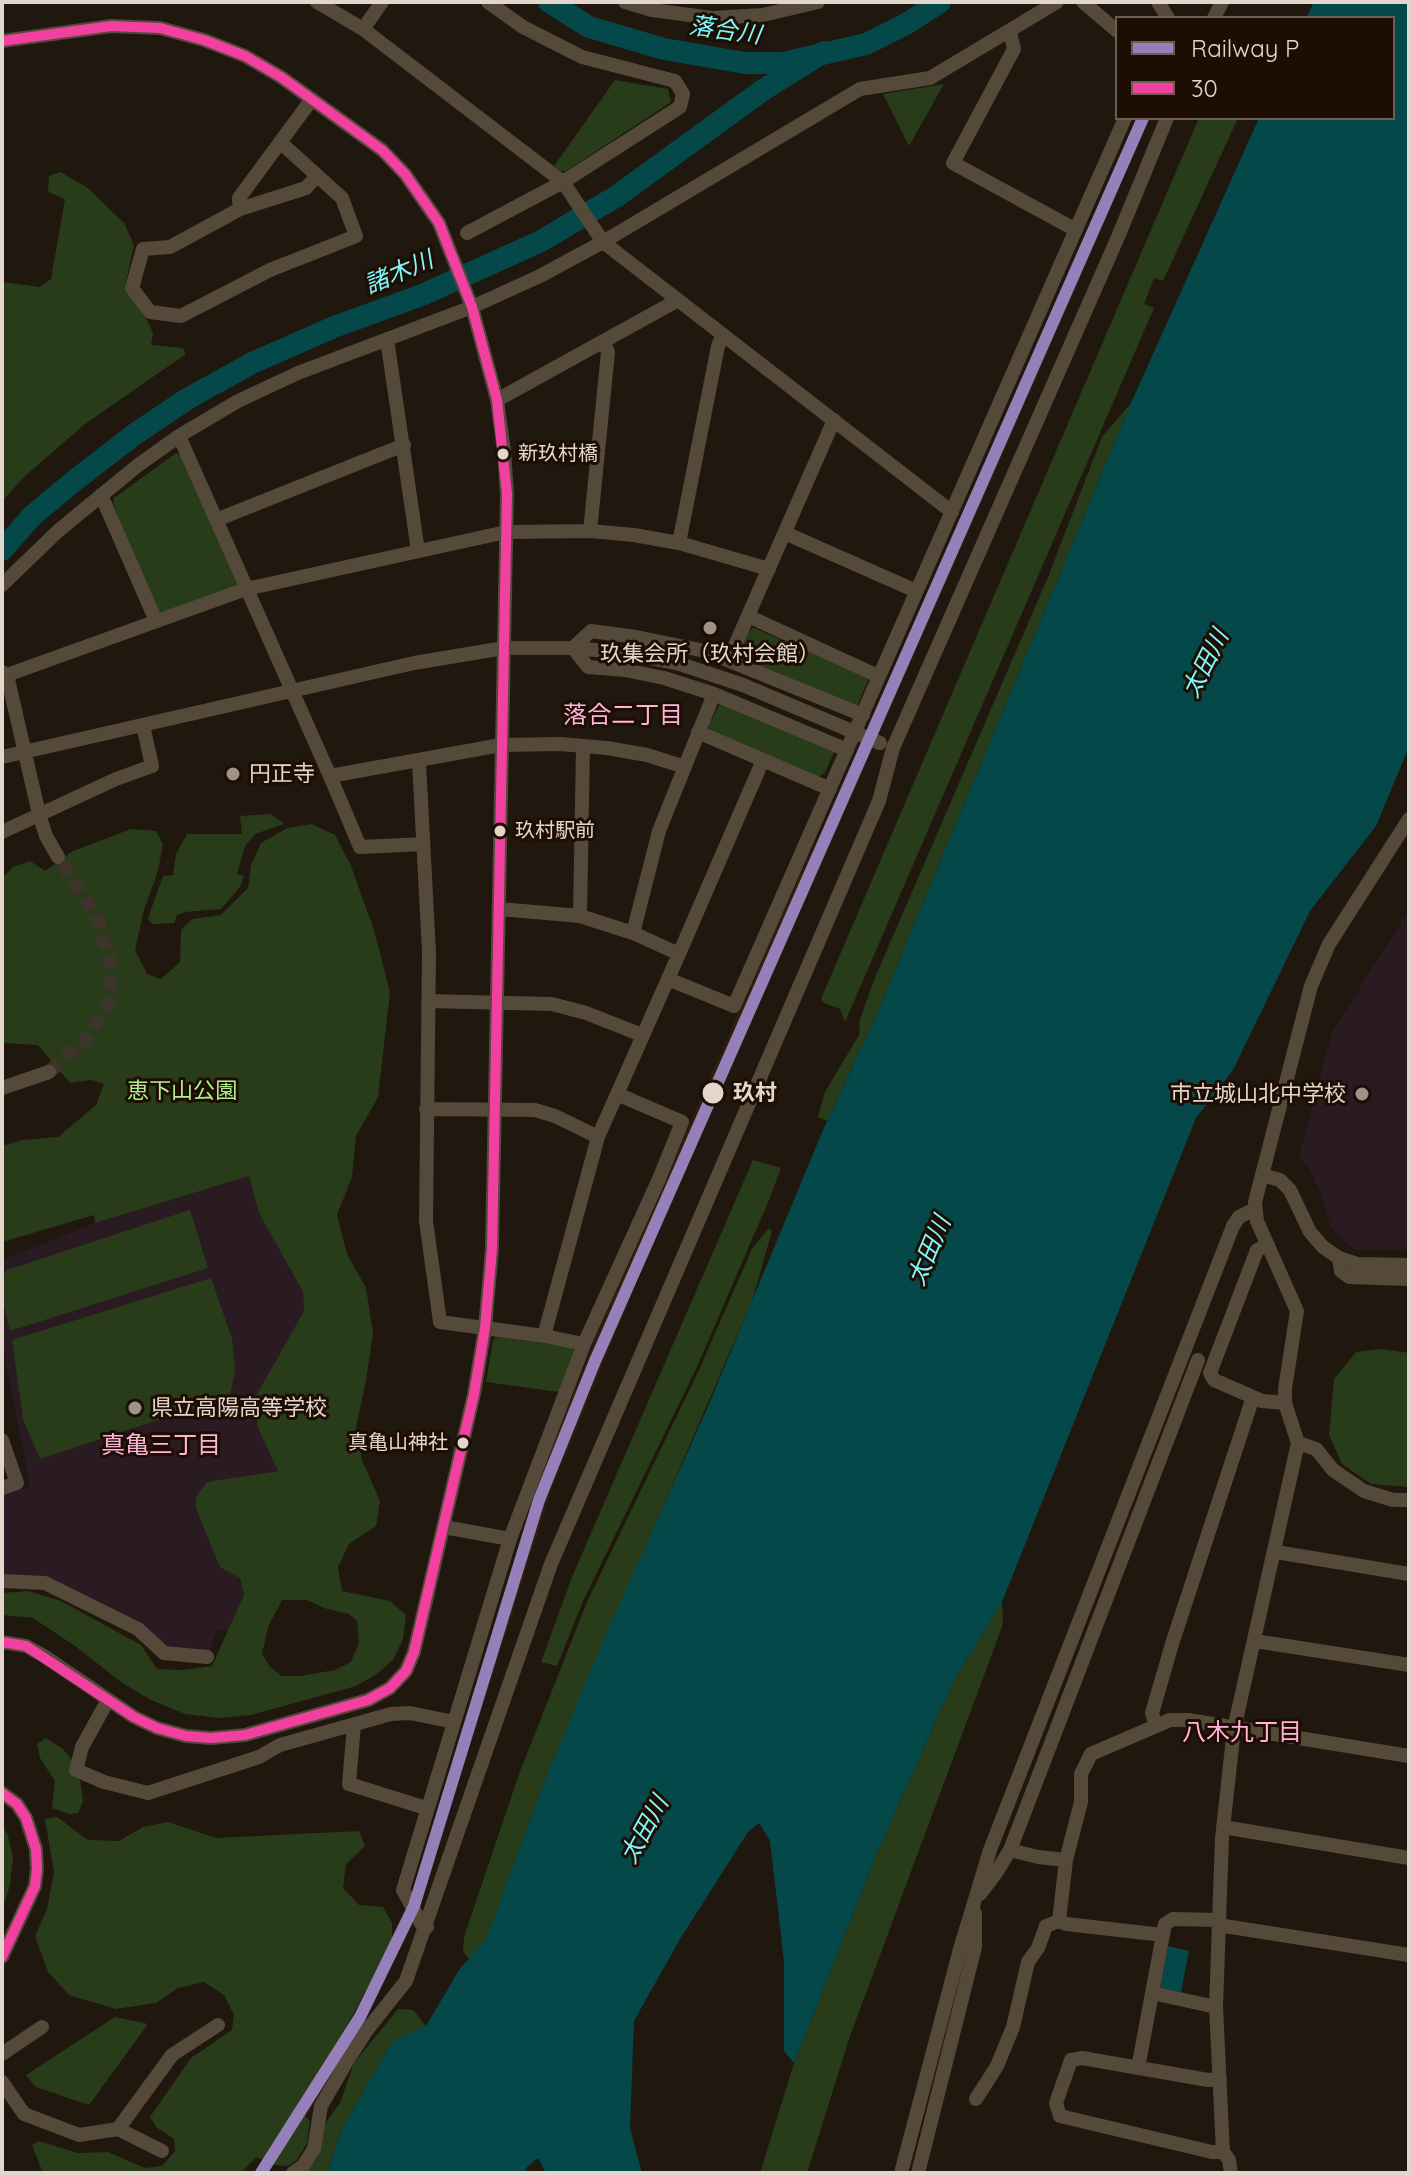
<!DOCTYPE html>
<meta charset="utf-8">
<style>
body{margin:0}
#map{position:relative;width:1411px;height:2175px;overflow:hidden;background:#20170f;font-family:Quicksand,sans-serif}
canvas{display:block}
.frame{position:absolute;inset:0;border:4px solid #e2d6cd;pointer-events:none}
.legend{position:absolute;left:1115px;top:16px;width:280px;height:104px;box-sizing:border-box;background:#1d0d02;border:2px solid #6c5d53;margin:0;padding:10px 14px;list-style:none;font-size:24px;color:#e2d6cd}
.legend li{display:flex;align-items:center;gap:16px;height:40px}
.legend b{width:40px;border:2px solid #6c5d53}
</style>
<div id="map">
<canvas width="1411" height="2175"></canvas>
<div class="frame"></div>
<ul class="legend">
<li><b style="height:10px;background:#9680ba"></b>Railway P</li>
<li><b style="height:10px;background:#f240a1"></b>30</li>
</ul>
</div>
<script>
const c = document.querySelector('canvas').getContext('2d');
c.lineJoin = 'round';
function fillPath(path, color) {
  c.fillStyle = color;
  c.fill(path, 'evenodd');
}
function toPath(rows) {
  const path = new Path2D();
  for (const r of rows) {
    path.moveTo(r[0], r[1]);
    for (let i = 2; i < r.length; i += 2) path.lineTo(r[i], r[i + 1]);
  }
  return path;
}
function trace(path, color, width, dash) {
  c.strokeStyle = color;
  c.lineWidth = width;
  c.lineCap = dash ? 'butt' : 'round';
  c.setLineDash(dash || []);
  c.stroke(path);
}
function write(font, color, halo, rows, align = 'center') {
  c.font = font + ' Quicksand,"Noto Sans JP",sans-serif';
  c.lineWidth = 6;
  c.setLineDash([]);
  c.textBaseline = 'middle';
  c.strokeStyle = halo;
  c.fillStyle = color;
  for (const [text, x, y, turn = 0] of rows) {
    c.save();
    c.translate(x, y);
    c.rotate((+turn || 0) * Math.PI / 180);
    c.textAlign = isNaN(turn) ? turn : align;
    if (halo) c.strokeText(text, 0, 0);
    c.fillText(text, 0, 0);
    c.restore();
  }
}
const built = toPath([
 [1138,118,1149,118,1052,343,636,1284,553,1486,419,1905,401,1948,364,2019,306,2117,297,2109,327,2062,392,1943,412,1897,538,1482,593,1344,782,913,819,835]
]);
const education = toPath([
 [1409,910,1409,1249,1355,1250,1341,1239,1330,1225,1320,1192,1310,1170,1299,1156,1332,1032],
 [249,1176,259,1213,303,1292,304,1311,253,1401,258,1428,278,1471,207,1482,244,1595,230,1631,218,1629,208,1651,169,1649,47,1579,2,1577,2,1495,30,1487,2,1341,2,1260,95,1223]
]);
const green = toPath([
 [615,80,668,89,671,102,566,171,561,171,554,166],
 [944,84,909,146,883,94],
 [1199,118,1238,118,1163,281,1154,278,1144,304,1154,308,845,1022,840,1009,824,1003,821,999],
 [60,172,88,188,124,223,134,245,125,287,148,322,153,333,151,345,183,348,186,354,85,424,25,476,2,501,2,282,40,287,51,279,65,199,48,192,49,176],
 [1131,403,874,1021,827,1121,818,1117,825,1092,859,1035,860,1019,874,980,1048,577,1102,437],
 [176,453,181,455,238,586,159,615,113,504,114,498],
 [754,628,867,677,868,681,857,706,738,659,737,655,750,629],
 [720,703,835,750,825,773,817,778,710,731,709,725],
 [271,814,284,824,255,834,245,846,237,874,244,876,240,887,221,909,185,912,177,915,174,923,152,924,148,918,163,876,173,875,176,854,187,834,242,834,240,816],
 [312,824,335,835,351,866,374,930,390,992,378,1097,356,1136,352,1177,337,1215,347,1254,366,1288,373,1333,366,1381,356,1427,362,1460,380,1501,376,1526,349,1544,338,1567,342,1591,390,1601,406,1615,403,1639,393,1660,377,1674,356,1686,251,1715,219,1718,185,1714,151,1700,121,1682,75,1646,33,1618,2,1615,2,1593,28,1591,61,1601,141,1645,157,1669,183,1670,212,1666,244,1595,240,1578,220,1567,196,1508,196,1497,207,1482,278,1471,258,1428,253,1401,304,1311,303,1292,259,1213,249,1176,95,1223,94,1215,2,1242,2,1146,23,1140,58,1137,96,1105,104,1084,91,1080,70,1083,38,1045,2,1043,2,879,13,867,30,861,45,871,73,851,131,829,156,831,163,844,158,871,144,910,135,950,147,974,161,979,180,962,181,930,192,919,221,915,248,888,251,865,261,843,287,828],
 [282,1600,307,1600,324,1608,349,1614,357,1621,359,1643,351,1662,335,1670,300,1676,282,1676,270,1667,262,1654,268,1627],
 [753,1160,781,1168,769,1200,696,1369,584,1599,557,1666,541,1662,572,1577],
 [190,1210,208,1268,10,1331,2,1297,2,1278,7,1270],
 [769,1228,772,1231,752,1301,546,1777,486,1940,469,1959,463,1952,464,1937,519,1774,587,1602,699,1370,752,1249],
 [211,1278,232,1339,235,1370,230,1396,40,1459,23,1419,12,1340],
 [496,1337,572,1347,575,1352,559,1392,486,1382,493,1340],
 [1382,1349,1409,1353,1409,1487,1371,1484,1342,1464,1329,1435,1334,1379,1356,1352],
 [1002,1602,1003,1624,850,2036,807,2173,760,2173,794,2063,877,1853,955,1678],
 [46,1738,63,1749,72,1760,73,1773,80,1780,83,1801,78,1813,69,1814,52,1808,55,1781,40,1758,37,1744],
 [57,1817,88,1840,119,1841,143,1827,168,1822,216,1838,359,1831,365,1846,346,1864,343,1888,359,1905,383,1907,392,1923,392,1943,327,2062,297,2109,310,2121,307,2143,297,2160,288,2166,274,2165,256,2157,241,2173,43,2173,32,2145,39,2141,78,2153,108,2152,145,2168,162,2166,175,2151,174,2139,156,2127,150,2117,191,2058,232,2030,234,2015,224,1995,204,1982,178,1988,156,2003,116,2009,69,1995,48,1972,35,1936,47,1909,54,1872,45,1819],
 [2,1825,8,1836,13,1857,10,1885,2,1910],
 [398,2009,413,2010,426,2026,392,2042,343,2127,327,2173,304,2173,317,2159,324,2125,340,2103,354,2063],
 [115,2017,148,2024,89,2105,36,2087,26,2075]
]);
const water = toPath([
 [1314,2,1409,2,1409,747,1376,826,1310,911,1233,1070,1196,1118,1002,1602,955,1678,877,1853,794,2063,784,2051,784,1961,770,1841,759,1823,748,1832,680,1939,634,2021,630,2128,642,2173,546,2173,538,2158,527,2167,525,2173,327,2173,343,2127,392,2042,426,2026,459,1970,486,1939,546,1777,607,1632,709,1404,823,1130,874,1021,1131,403,1259,118,1393,118,1393,18,1306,18],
 [1168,1946,1189,1951,1181,1992,1160,1988]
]);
const river = toPath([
 [549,2,589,27,664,49,745,63,783,63,866,44,906,24,940,2],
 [2,550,32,516,74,481,135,434,187,399,252,363,334,327,422,295,541,241,617,196,763,90,824,52]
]);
const minorTunnel = toPath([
 [49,1072,84,1041,108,1005,111,967,97,916,58,857]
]);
const minor = toPath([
 [317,2,363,29,563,182,603,242,952,512],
 [625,2,652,10,712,18,763,15,818,2],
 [1083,2,1117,31],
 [1158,2,1168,18],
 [1214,18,1222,2],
 [363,29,382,2],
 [1010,32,1014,49,953,163,1076,230],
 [2,41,111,26,160,28,204,40,245,56,281,77,382,150,405,174,439,223,472,307,497,400,504,451,507,494,492,1249,485,1328,474,1394,427,1597,414,1652,406,1671,390,1688,368,1700,245,1735,211,1738,186,1736,157,1728,134,1717,44,1656,26,1646,2,1642],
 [280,142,342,198,356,236,270,270,181,316,150,312,132,288,143,249,170,247,240,209,306,188,317,176],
 [240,209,239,198,312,99],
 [467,233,563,182,680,107,683,94,675,81,582,57,523,27,488,2],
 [387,339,418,551],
 [497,400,678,300],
 [179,436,330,776,501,745,560,744,607,748,647,755,685,767],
 [101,495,156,621],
 [216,520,404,445],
 [590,531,608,352,603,341],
 [785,533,916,591],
 [679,543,718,346,723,335],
 [2,585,58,531,137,466,179,436,238,401,298,373,472,307,540,276,603,242,860,89,930,78,1057,2],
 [748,616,878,676],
 [729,659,834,420],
 [2,672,7,675,39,814,46,836,58,857],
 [7,675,246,589,506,532,590,531,634,535,679,543,769,569],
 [698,732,830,789],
 [847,750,714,694,664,678,625,670,588,667,573,648,591,631,636,637,705,651,863,715],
 [2,757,414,663,504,648,573,648,619,652,680,664],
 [419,762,429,952,426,1221,440,1322,544,1336,584,1344],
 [330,776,360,847,423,844],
 [2,832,116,779,152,766,143,725],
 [500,909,580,916,633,933,679,954,598,1137,544,1336],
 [580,916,583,746],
 [633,933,659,831,714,694],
 [679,954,763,760],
 [668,979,734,1006,1125,118],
 [428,1001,552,1004,586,1013,642,1035],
 [2,1088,49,1072],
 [426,1109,535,1110,555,1116,598,1137],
 [1262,1175,1280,1180,1290,1190,1310,1232,1323,1247,1339,1258,1357,1264,1409,1265],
 [1268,1245,1257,1250,1210,1373,1214,1380,1262,1401,1285,1403],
 [1339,1258,1341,1271,1349,1277,1409,1279],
 [2,1440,17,1483,2,1488],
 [1298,1443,1316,1449,1333,1470,1364,1491,1393,1500,1409,1500],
 [444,1527,510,1539],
 [1276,1552,1409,1574],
 [2,1581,45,1583,138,1629,164,1653,207,1657],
 [1255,1641,1409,1665],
 [108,1700,82,1747,76,1770,104,1782,148,1793,259,1757,280,1745,391,1714,410,1713,454,1722],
 [354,1725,349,1784,426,1808],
 [1156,1726,1152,1713,1172,1644,1253,1397],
 [2,1793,17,1804,26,1818,36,1849,37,1869,35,1886,2,1957],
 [1223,1827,1409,1858],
 [1010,1850,1038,1857,1066,1860],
 [980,1894,996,1873,1010,1850,1198,1360],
 [1218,1925,1409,1955],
 [427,1927,422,1925,403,1890,510,1539,584,1344,659,1179,682,1122,617,1094],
 [1163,1935,1066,1924,1059,1921,1066,1860,1081,1802,1081,1774,1091,1754,1170,1720,1188,1720,1409,1756],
 [1152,1993,1216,2007],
 [2,2054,42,2027],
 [1138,2068,1165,1924,1173,1919,1218,1920],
 [1220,2079,1208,2080,1082,2058,1071,2060,1056,2103,1060,2116,1212,2152,1223,2152],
 [2,2082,24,2114,79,2135,118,2129,172,2055,218,2025],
 [976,2099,997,2066,1013,2027,1028,1962,1038,1948,1046,1926,1059,1921],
 [118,2129,162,2151],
 [293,2173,303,2166,314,2149,321,2106,347,2061,367,2030,406,1981,551,1564,879,801,893,748,1118,237,1167,118],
 [901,2173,960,1949,990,1850,1233,1226,1239,1217,1255,1209],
 [918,2173,975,1947,975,1913],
 [1231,2173,1229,2160,1223,2152,1216,2007,1222,1838,1234,1729,1298,1443,1285,1403,1285,1389,1297,1311,1257,1221,1255,1202,1311,986,1329,944,1409,819]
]);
const minorBridge = toPath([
 [680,664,743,685,880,743]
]);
const bus1 = toPath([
 [2,41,111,26,160,28,204,40,245,56,281,77,382,150,405,174,439,223,472,307,497,400,507,494,492,1249,485,1328,474,1394,414,1652,406,1671,390,1688,368,1700,245,1735,211,1738,186,1736,157,1728,134,1717,26,1646,2,1642],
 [2,1793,17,1804,26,1818,36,1849,37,1869,35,1886,2,1957]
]);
const rail1 = toPath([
 [261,2173,360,2017,414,1906,539,1500,595,1361,1143,118]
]);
const markers = [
 [503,454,7,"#e2d6cd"],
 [710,628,8,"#9e938a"],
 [233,774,8,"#9e938a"],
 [500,831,7,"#e2d6cd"],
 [713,1093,12,"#e2d6cd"],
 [1362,1094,8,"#9e938a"],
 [135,1408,8,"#9e938a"],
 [463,1443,7,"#e2d6cd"]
];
const busNames = [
 ["新玖村橋",518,454],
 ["玖村駅前",515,831],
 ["真亀山神社",448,1443,"right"]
];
const poiNames = [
 ["玖集会所（玖村会館）",710,654,"center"],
 ["円正寺",249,774],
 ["市立城山北中学校",1346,1094,"right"],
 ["県立高陽高等学校",151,1408]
];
const parkNames = [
 ["恵下山公園",182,1091]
];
const stopNames = [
 ["玖村",733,1093]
];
const waterNames = [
 ["落合川",725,31,8],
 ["諸木川",399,273,-23],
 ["太田川",1206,664,-63],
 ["太田川",930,1251,-67],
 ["太田川",645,1830,-61]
];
const neighbourhoodNames = [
 ["落合二丁目",623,716],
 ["真亀三丁目",161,1446],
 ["八木九丁目",1242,1733]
];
fillPath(built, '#311d0b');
fillPath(education, '#2a1b23');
fillPath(green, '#283c19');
fillPath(water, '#04484a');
trace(river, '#04484a', 22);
trace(minorTunnel, '#3d342c', 14, [14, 7]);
trace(minor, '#55493a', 14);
trace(minorBridge, '#55493a', 14);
trace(bus1, '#f240a1', 10);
trace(rail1, '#9680ba', 12);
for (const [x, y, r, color] of markers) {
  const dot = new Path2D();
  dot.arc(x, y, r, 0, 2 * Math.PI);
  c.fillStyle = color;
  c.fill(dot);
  trace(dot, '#1d0d02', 3);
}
write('20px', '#e2d6cd', '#1d0d02', busNames, 'left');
write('22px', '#e2d6cd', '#1d0d02', poiNames, 'left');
write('22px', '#afee90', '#1d0d02', parkNames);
write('bold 22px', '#e2d6cd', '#1d0d02', stopNames, 'left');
write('italic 24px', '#7ef9fd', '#1d0d02', waterNames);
write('24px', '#ffb3d9', '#1d0d02', neighbourhoodNames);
</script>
